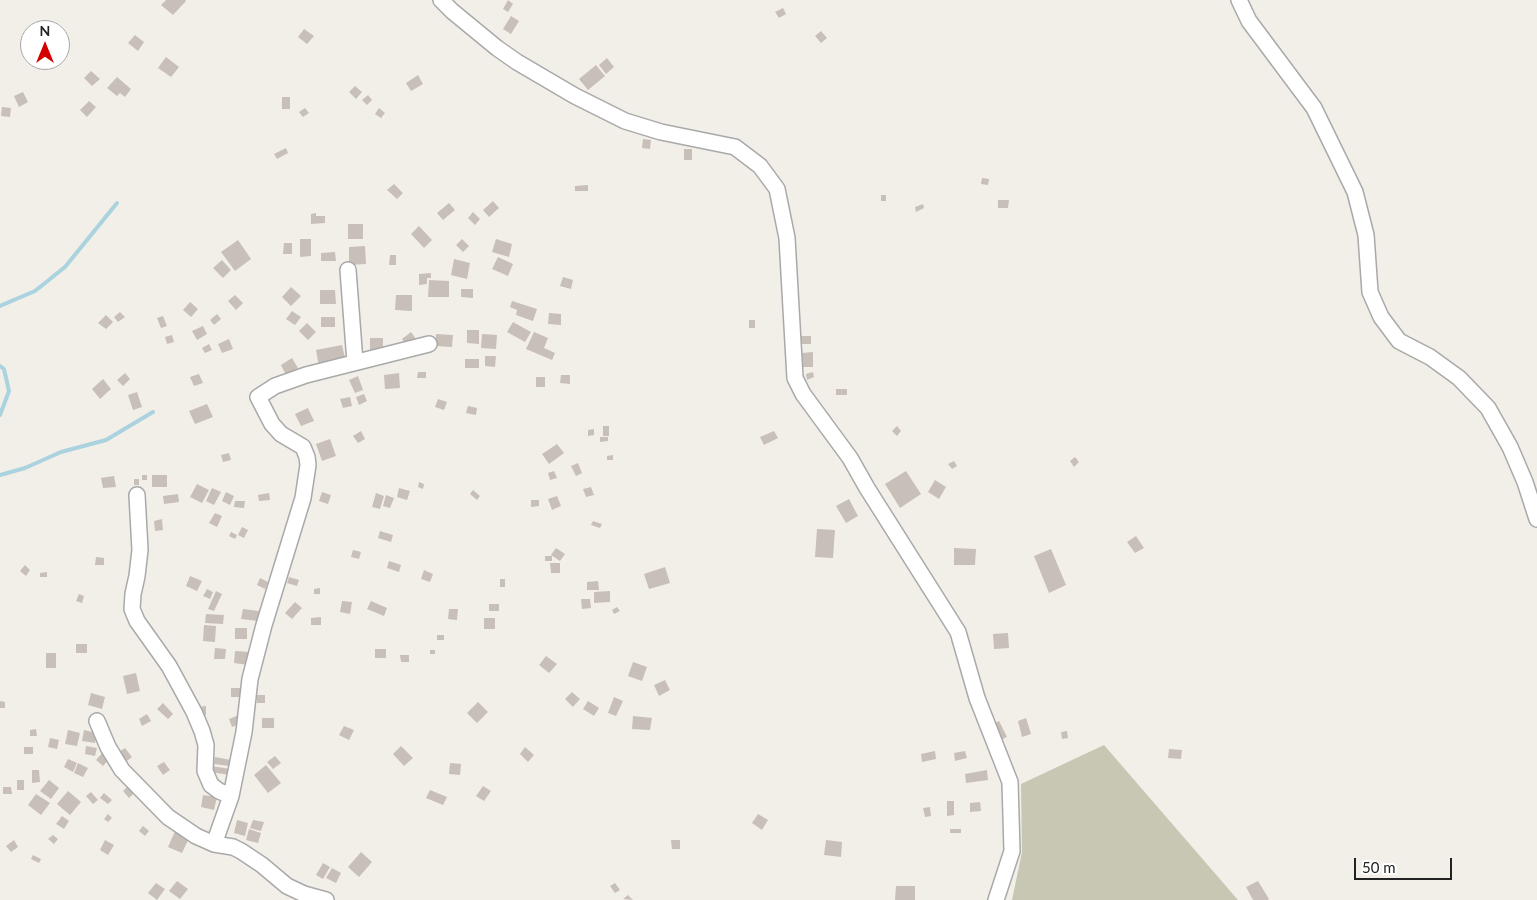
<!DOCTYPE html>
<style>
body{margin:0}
#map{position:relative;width:1537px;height:900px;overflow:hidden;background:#f2efe9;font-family:Lato,sans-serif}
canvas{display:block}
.north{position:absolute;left:20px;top:20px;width:50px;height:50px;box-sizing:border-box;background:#fff;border:1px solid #a7a7a7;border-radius:50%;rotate:0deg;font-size:14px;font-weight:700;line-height:20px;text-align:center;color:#222}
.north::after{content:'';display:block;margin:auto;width:18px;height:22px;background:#d40000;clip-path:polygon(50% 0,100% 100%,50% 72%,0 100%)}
.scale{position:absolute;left:1354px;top:858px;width:98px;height:22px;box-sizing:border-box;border:2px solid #222;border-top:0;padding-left:6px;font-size:15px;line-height:18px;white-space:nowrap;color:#222;-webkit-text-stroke:4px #fff;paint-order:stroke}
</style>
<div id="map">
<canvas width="1537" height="900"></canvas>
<div class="north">N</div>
<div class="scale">50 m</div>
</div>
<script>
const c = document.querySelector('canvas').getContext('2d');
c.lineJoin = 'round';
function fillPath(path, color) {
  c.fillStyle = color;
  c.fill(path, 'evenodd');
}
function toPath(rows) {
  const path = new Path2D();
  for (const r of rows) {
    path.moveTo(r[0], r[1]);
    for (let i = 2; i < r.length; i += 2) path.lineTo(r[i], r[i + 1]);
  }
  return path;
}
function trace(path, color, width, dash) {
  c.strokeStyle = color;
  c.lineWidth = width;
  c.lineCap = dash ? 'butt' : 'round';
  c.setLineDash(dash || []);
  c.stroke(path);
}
const construction = toPath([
 [1104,745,1238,900,1012,900,1022,852,1021,784]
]);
const stream = toPath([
 [0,306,35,291,65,267,117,203],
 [0,366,4,369,9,391,0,415],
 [0,475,25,468,61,452,106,440,153,412]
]);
const building = toPath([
 [166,0,185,0,186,1,173,15,161,5],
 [508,0,513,4,508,12,503,9],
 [783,8,786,14,779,18,775,12],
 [511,16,519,21,511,34,503,29],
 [304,29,314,36,307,44,298,37],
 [821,31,827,38,821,43,815,36],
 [135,35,144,42,138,51,128,43],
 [166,57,179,67,171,77,158,68],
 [607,58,614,67,606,74,599,65],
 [596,65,605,76,588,90,579,79],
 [91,71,100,79,92,86,84,78],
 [418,75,423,84,411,91,406,83],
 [117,77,131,89,125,97,120,93,117,96,107,88],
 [355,86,362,92,356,99,349,92],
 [23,92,28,102,19,107,14,96],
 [368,95,372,100,367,105,362,100],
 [282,97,290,97,290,109,282,109],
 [89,101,96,107,87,117,80,110],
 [2,107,11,108,10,117,1,116],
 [305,108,309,113,303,117,299,112],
 [379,108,385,113,381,118,375,114],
 [643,139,651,140,650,149,642,148],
 [286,148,288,153,277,159,274,154],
 [684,149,692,149,692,160,684,160],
 [982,178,989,179,988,185,981,184],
 [394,184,403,193,397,199,387,190],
 [588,185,588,191,575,191,575,186],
 [881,195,886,195,886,201,881,201],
 [998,200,1009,200,1008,208,998,208],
 [493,201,499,208,489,217,483,210],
 [449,203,455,210,443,220,437,213],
 [923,204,924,208,916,212,915,207],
 [473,212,480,219,475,225,468,218],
 [316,213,316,216,325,216,325,223,311,224,311,214],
 [348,224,363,224,363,239,348,239],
 [419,226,432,240,424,248,411,234],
 [300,239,311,239,311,256,300,257],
 [462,239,469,246,463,252,456,245],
 [496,239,512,244,509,257,492,252],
 [238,240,251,259,235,271,221,252],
 [284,243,292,243,292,254,283,254],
 [365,246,366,264,349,265,349,247],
 [335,252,336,261,321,261,321,253],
 [390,255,396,255,396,265,389,265],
 [498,257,513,264,508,276,492,269],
 [454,259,470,263,467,279,451,275],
 [222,260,231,270,223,278,213,268],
 [431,273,431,278,427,278,427,284,419,285,419,274],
 [563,277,573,280,571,289,560,286],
 [429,280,449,281,449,297,428,297],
 [291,287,301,296,291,306,282,297],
 [461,289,473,289,473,298,461,297],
 [320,290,335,290,336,304,320,304],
 [235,295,243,303,236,310,228,301],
 [396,295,412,295,412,311,395,310],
 [512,301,537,309,533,321,516,315,517,310,510,307],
 [190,302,198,309,191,317,183,310],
 [292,311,301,317,295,325,286,319],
 [120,312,125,317,118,322,114,317],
 [549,313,561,314,561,325,548,324],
 [217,314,221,319,214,325,210,320],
 [106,315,113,322,106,329,98,323],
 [163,316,167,326,161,328,157,318],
 [321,317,335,317,335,327,321,327],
 [749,320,755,320,755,328,749,328],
 [513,322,531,332,525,342,507,332],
 [307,323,316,332,308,340,299,331],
 [203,326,207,334,197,340,192,331],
 [467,330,479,330,479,344,467,343],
 [411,332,416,339,407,346,402,339],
 [534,332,548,338,544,348,555,353,552,360,526,349],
 [436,334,453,335,452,347,435,346],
 [482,334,497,335,496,349,481,348],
 [172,335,174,342,167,344,165,337],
 [801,336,811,336,811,344,801,344],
 [370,338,383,338,383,350,370,350],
 [229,339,233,349,222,353,218,344],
 [209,344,212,350,205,353,202,348],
 [342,345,346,362,319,367,316,350],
 [813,352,813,367,802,367,802,370,798,370,798,359,802,359,802,353],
 [485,356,496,356,495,367,485,366],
 [292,358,298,368,286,375,281,365],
 [465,359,479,359,479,368,465,368],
 [418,372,426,372,426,378,417,378],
 [813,372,814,377,807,380,806,374],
 [125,373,130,379,123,386,117,380],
 [399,373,400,388,385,389,384,375],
 [199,374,203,383,194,386,190,377],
 [561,375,570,375,570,384,560,383],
 [358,376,363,390,355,393,349,380],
 [536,377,545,377,545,387,536,387],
 [103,379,111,389,100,399,92,389],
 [836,389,847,389,847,395,836,395],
 [137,392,142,407,133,410,128,395],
 [364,394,367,401,359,405,356,397],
 [350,397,352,406,343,408,340,399],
 [438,399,447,402,444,410,435,407],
 [207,404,213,417,195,424,189,411],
 [468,406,477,408,476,415,466,413],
 [308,408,314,421,301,426,295,414],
 [603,426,609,426,609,436,603,436],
 [897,426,901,431,897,436,892,431],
 [594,429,594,435,588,436,588,430],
 [361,431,365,439,358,443,353,436],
 [774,431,778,438,764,445,760,437],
 [600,437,608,437,608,441,600,442],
 [330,439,336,456,322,461,316,444],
 [557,444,564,453,549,464,542,454],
 [229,453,231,460,223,462,221,455],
 [613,455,613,460,607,460,607,456],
 [1075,457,1079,462,1074,467,1070,461],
 [954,461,957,466,952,469,948,464],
 [578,463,582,473,576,476,571,466],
 [554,471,557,478,550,480,548,473],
 [906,471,921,494,900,508,885,484],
 [142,475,147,475,147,480,142,480],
 [152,475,167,475,167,487,152,487],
 [114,476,116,487,103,488,101,478],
 [134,479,139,479,139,485,134,485],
 [935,480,946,487,939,499,928,492],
 [419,482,424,484,423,489,418,487],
 [197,484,209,490,202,503,190,497],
 [591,487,594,495,586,497,583,489],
 [212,488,221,492,214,505,206,501],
 [399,488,410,491,407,500,397,497],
 [473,490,480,496,477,500,470,494],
 [226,492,234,496,230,505,222,501],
 [322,492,331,495,328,504,319,501],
 [269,493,270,500,259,501,258,495],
 [376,493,384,496,380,509,372,507],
 [178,494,179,502,164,504,163,496],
 [386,495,394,498,390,508,383,506],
 [557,496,561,506,552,510,548,499],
 [849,499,858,516,846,523,836,506],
 [531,500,539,500,539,506,531,507],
 [235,501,245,501,244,508,234,507],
 [215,513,222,516,217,527,209,523],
 [162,519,163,530,155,531,154,521],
 [593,521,602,524,600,528,591,525],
 [242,527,248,530,244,538,238,535],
 [817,529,835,530,833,558,815,557],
 [380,531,393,535,391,542,378,538],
 [231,532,237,535,235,539,229,536],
 [1136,536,1144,548,1135,553,1127,542],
 [556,548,565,554,560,561,551,555],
 [954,548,976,549,975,565,954,565],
 [1051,549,1066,585,1049,593,1034,556],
 [353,550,361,552,359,559,351,557],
 [545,556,552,556,552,561,545,561],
 [96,557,104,558,104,565,95,565],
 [389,561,401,565,399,572,387,568],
 [550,563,560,563,560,573,551,573],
 [25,565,30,570,26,576,20,571],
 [665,567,670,583,649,589,644,574],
 [424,570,433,574,430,582,421,579],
 [47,572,47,577,40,577,40,573],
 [190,576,202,581,197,591,186,586],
 [289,577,299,580,297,586,287,583],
 [260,578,268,582,265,589,257,585],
 [500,579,505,579,505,587,500,587],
 [598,581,599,590,587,590,587,582],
 [320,588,320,594,314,594,314,589],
 [207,589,213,592,210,599,203,596],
 [216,591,222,594,214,611,208,609],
 [610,591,610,602,594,603,594,592],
 [79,594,84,596,82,603,76,601],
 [581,599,590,599,591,608,582,609],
 [342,601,352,602,350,614,340,612],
 [371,601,387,608,384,616,367,609],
 [295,602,302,608,292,619,285,613],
 [489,604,499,604,499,611,489,611],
 [617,607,620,611,614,614,612,610],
 [243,609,259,611,258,621,241,619],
 [449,609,458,609,457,620,448,619],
 [206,614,224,615,223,624,205,623],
 [321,617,321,625,311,625,311,618],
 [484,618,495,618,495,629,484,629],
 [204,625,216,626,215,642,203,641],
 [235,628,247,628,247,639,235,639],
 [1008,633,1009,648,994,649,993,634],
 [437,635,444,635,444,640,437,640],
 [76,644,87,644,87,653,76,653],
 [215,648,226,649,225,659,214,659],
 [375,649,386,649,386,658,375,658],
 [430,650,435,650,435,654,430,654],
 [235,651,250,652,249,665,234,663],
 [46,653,56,653,56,668,46,668],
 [400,655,409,655,409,662,401,662],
 [546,656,557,664,549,673,539,665],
 [633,662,647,667,642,681,628,676],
 [136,673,140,691,127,694,123,676],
 [665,680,670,690,659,696,654,685],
 [231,688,241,688,241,697,231,697],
 [572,692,580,699,573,707,565,699],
 [91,693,105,697,102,709,88,705],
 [257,695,265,695,265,703,257,703],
 [614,697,623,701,616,716,608,713],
 [0,701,5,702,5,708,0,708],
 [588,701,599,708,594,716,583,709],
 [478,702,488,712,477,723,467,713],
 [163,703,173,714,168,719,157,709],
 [206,706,206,715,198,716,197,707],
 [147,714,151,721,142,726,139,719],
 [239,715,242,723,232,727,229,719],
 [633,716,652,718,650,730,632,729],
 [262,718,274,718,274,728,262,728],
 [1026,718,1031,734,1022,737,1018,721],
 [999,721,1007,737,999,741,991,725],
 [344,726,354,730,349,740,339,735],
 [36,729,37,736,30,736,30,730],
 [68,730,80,733,77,746,65,744],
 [84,730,97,733,95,743,82,741],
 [1067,731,1068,738,1062,739,1061,732],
 [50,738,59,740,57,749,48,747],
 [86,746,97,748,95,756,85,754],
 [401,746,413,758,404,766,393,754],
 [24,747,33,747,33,754,24,754],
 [525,747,534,755,528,762,520,754],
 [125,748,132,757,127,761,119,752],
 [1169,749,1182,750,1181,759,1168,758],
 [104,751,111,757,103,766,96,760],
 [935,751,936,759,922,762,921,754],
 [965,751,967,758,955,761,954,753],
 [275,756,281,763,273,769,267,762],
 [215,757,231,760,230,766,214,764],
 [68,759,77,763,73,772,64,767],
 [164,762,170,770,163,775,157,766],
 [78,763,88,768,83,777,74,773],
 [450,763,461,764,460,775,449,774],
 [266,765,281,783,268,793,254,775],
 [211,766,231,769,230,775,210,772],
 [32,770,39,770,40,782,32,783],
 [987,770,988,780,966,783,965,774],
 [17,780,24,780,24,790,17,790],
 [49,780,59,788,51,799,40,791],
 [129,785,135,792,129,798,123,791],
 [483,786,491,791,484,801,476,796],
 [3,787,11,787,12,794,3,794],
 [430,790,447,797,443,805,426,798],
 [68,791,81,802,70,815,57,804],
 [91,792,98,800,93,804,86,796],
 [104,793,112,800,108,804,100,798],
 [36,794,50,803,41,815,28,805],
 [203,795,217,797,214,810,201,807],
 [947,801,954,801,954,815,947,816],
 [980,802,981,811,970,812,970,803],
 [930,807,931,816,925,817,923,808],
 [108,814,112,818,108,822,104,819],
 [758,814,768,820,762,830,752,823],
 [62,816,69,821,64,829,56,824],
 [237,820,248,823,245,836,234,833],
 [253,820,264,822,261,831,250,828],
 [143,826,149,831,145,836,139,831],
 [249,829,261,833,258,843,246,840],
 [950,829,961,829,961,833,950,833],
 [175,831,189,838,182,853,168,847],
 [53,835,58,839,54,844,48,839],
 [14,840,18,847,11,852,6,846],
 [105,840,114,845,108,855,100,850],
 [671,840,680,840,680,849,672,849],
 [826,840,842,842,841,857,824,855],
 [361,852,372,862,359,877,348,867],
 [33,855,41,859,39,863,31,859],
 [323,863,330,867,323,879,316,875],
 [332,868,341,873,336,883,326,878],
 [177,881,188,889,180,899,169,891],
 [1258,881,1269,899,1268,900,1253,900,1246,887],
 [156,883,165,889,157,900,148,893],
 [615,883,620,890,615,893,610,886],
 [896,886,915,886,915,900,895,900],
 [628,895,633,900,623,899]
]);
const street = toPath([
 [441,0,452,11,497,48,517,62,575,96,625,121,661,132,735,147,760,166,777,189,787,238,795,378,803,394,850,458,867,488,958,632,977,698,1010,782,1012,851,996,900],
 [1239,0,1249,21,1314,108,1355,192,1366,235,1370,292,1381,317,1399,341,1430,357,1459,378,1488,408,1510,447,1525,482,1537,519],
 [348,270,355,362],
 [137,495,140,550,137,576,133,594,132,609,137,621,169,666,194,712,202,731,206,745,205,771,211,785,219,791,231,796],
 [97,721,108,747,122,770,168,817,196,836,214,844,233,847,241,851,262,865,287,886,304,894,326,900],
 [214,844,231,796,244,732,250,679,264,625,303,498,308,465,307,457,303,447,281,434,272,424,258,397,275,386,306,375,429,344]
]);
fillPath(construction, '#c7c7b4');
trace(stream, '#aad3df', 4);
fillPath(building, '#c7bfb8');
trace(street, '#a9a9a9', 18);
trace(street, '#fff', 15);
</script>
